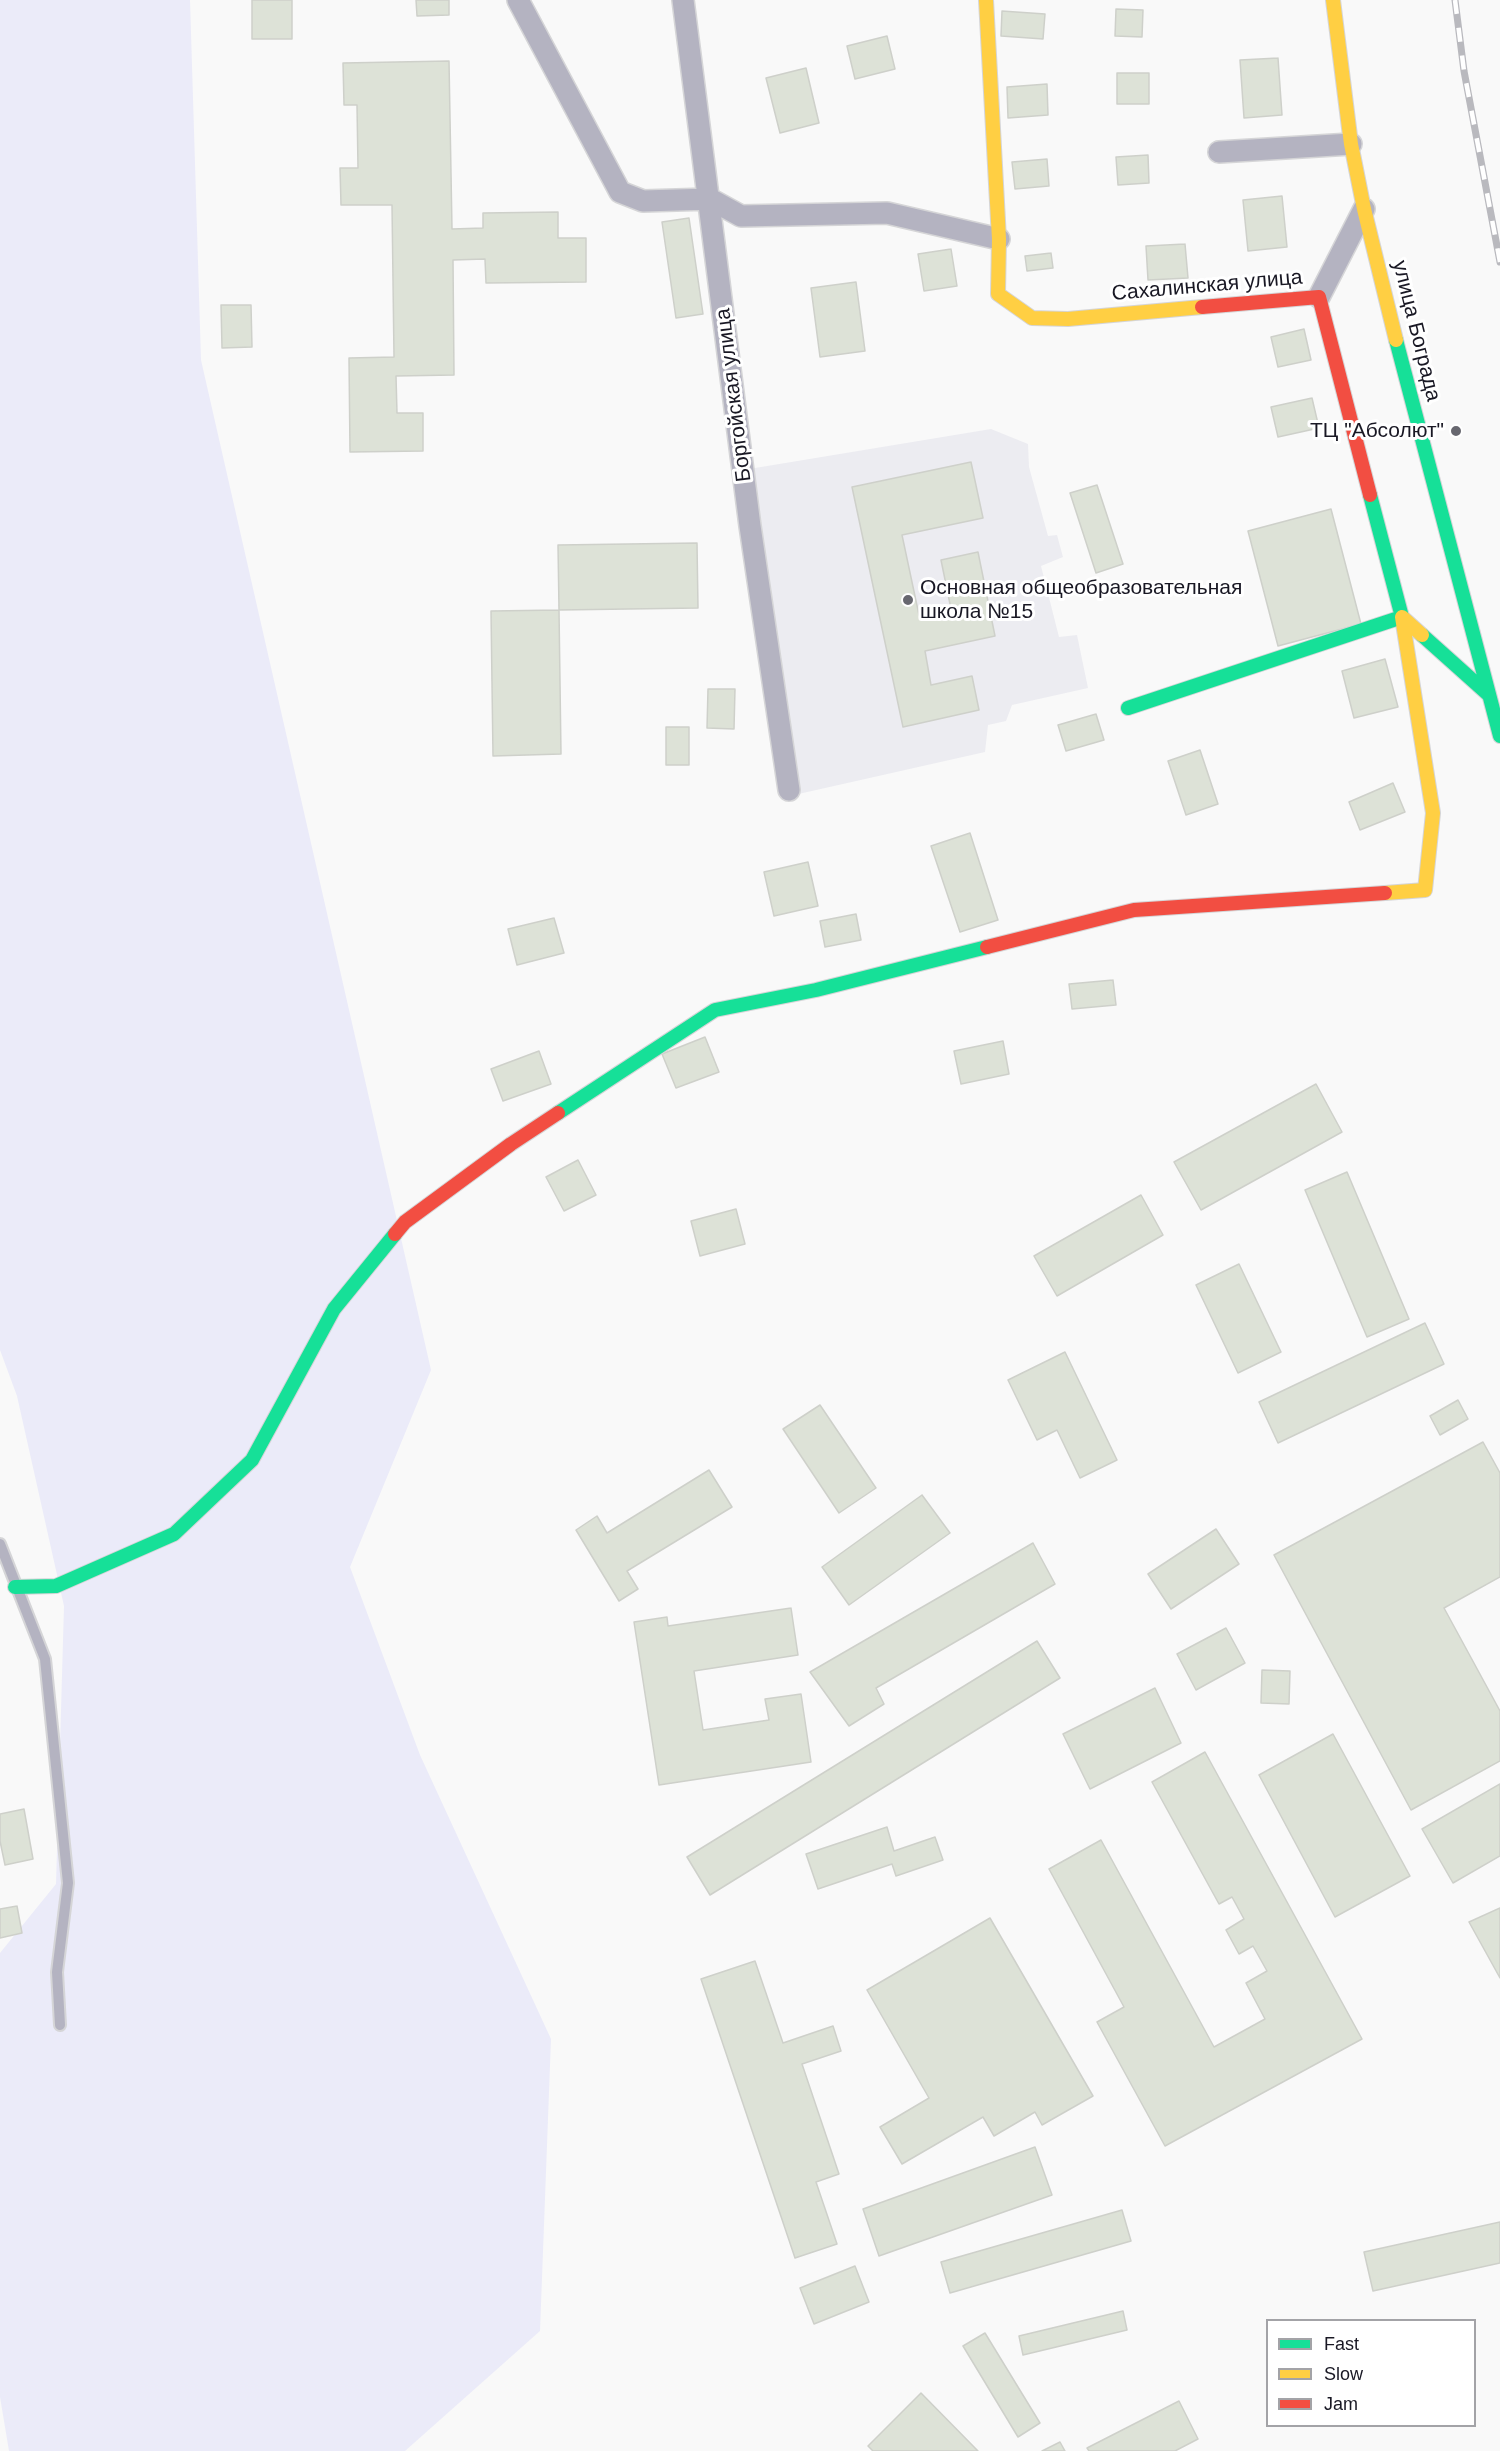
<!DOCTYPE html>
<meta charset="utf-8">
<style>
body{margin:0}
#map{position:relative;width:1500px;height:2451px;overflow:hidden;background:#f9f9f9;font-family:Helvetica,sans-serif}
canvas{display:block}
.legend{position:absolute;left:1266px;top:2319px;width:210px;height:108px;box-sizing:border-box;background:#fff;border:2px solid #a3a3a7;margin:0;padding:8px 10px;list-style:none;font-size:18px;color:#191824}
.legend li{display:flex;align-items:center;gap:12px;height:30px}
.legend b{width:30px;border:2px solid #a3a3a7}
</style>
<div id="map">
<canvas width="1500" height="2451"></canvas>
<ul class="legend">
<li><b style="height:8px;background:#16e098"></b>Fast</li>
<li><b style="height:8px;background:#ffcf43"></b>Slow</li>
<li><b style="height:8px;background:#f24e42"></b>Jam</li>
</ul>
</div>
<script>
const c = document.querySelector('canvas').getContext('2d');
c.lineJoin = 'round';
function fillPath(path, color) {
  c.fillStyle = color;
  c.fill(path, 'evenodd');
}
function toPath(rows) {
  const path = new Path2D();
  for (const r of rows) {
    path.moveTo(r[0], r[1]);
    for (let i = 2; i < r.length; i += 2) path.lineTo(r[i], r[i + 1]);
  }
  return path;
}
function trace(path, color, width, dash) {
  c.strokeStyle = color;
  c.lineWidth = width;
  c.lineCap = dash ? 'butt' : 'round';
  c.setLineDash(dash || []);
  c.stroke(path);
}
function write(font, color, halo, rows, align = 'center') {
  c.font = font + ' Helvetica,sans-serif';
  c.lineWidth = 6;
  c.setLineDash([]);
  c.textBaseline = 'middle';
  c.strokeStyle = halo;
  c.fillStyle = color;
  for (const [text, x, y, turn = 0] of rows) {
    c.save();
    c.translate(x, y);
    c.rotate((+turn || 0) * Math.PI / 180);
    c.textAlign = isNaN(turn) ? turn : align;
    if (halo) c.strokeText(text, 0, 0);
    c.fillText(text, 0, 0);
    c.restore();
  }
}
const built = toPath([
 [991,429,1028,444,1029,467,1048,536,1057,535,1063,557,1041,566,1059,637,1077,635,1088,688,1012,705,1006,721,988,725,985,752,794,795,749,469]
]);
const green = toPath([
 [0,0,190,0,201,360,431,1370,350,1567,420,1755,551,2039,540,2331,405,2451,9,2451,0,2397,0,1953,56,1884,64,1606,17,1396,0,1350]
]);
const building = toPath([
 [252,0,292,0,292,39,252,39,252,0],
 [416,0,449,0,449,15,417,16,416,0],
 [1116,9,1143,10,1142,37,1115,36,1116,9],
 [1002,11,1045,14,1043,39,1001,36,1002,11],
 [887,36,895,69,855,79,847,46,887,36],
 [1278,58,1282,115,1244,118,1240,60,1278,58],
 [449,61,452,229,483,228,483,213,558,212,558,238,586,238,586,282,486,283,485,259,453,260,454,375,396,376,397,413,423,413,423,451,350,452,349,358,394,357,392,205,341,205,340,168,358,168,357,105,344,105,343,63,449,61],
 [806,68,819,123,780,133,766,78,806,68],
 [1117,73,1149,73,1149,104,1117,104,1117,73],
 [1047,84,1048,115,1008,118,1007,87,1047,84],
 [1148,155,1149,183,1118,185,1116,157,1148,155],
 [1047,159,1049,186,1015,189,1012,162,1047,159],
 [1282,196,1287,247,1248,251,1243,200,1282,196],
 [689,218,703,314,676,318,662,222,689,218],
 [1185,244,1188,278,1148,280,1146,246,1185,244],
 [951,249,957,286,924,291,918,254,951,249],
 [1051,253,1053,268,1027,271,1025,256,1051,253],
 [856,282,865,351,820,357,811,288,856,282],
 [221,305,251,305,252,347,222,348,221,305],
 [1304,329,1311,360,1278,367,1271,337,1304,329],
 [1312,398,1319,428,1278,437,1271,407,1312,398],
 [971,462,983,518,902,535,919,615,951,609,941,560,978,552,995,636,925,651,931,685,972,676,979,710,903,727,852,487,971,462],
 [1097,485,1123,564,1096,573,1070,493,1097,485],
 [1331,509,1361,624,1278,646,1248,531,1331,509],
 [697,543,698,608,559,610,558,545,697,543],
 [559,610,561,754,493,756,491,611,559,610],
 [1385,659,1398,707,1354,718,1342,671,1385,659],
 [708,689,735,689,734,729,707,728,708,689],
 [1096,714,1104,740,1066,751,1058,725,1096,714],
 [666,727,689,727,689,765,666,765,666,727],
 [1200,750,1218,804,1186,815,1168,761,1200,750],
 [1393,783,1405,812,1360,830,1349,802,1393,783],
 [970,833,998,920,960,932,931,846,970,833],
 [808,862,818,906,774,916,764,872,808,862],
 [856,914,861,940,825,947,820,921,856,914],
 [554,918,564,953,517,965,508,929,554,918],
 [1113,980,1116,1005,1072,1009,1069,984,1113,980],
 [705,1037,719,1072,676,1088,662,1054,705,1037],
 [1003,1041,1009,1074,961,1084,954,1051,1003,1041],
 [539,1051,551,1084,503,1101,491,1069,539,1051],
 [1316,1084,1342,1132,1201,1210,1174,1162,1316,1084],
 [578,1160,596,1195,564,1211,546,1177,578,1160],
 [1347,1172,1409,1319,1367,1337,1305,1190,1347,1172],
 [1141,1195,1163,1235,1057,1296,1034,1256,1141,1195],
 [736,1209,745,1244,700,1256,691,1221,736,1209],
 [1239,1264,1281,1352,1238,1373,1196,1285,1239,1264],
 [1425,1323,1444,1364,1278,1443,1259,1402,1425,1323],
 [1065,1352,1117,1460,1080,1478,1057,1430,1037,1440,1008,1380,1065,1352],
 [1458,1400,1468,1419,1440,1435,1430,1416,1458,1400],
 [820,1405,876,1488,839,1513,783,1429,820,1405],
 [1483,1442,1500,1473,1500,1577,1444,1608,1500,1711,1500,1761,1411,1810,1274,1555,1483,1442],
 [709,1470,732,1507,627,1571,638,1589,619,1601,576,1530,597,1516,607,1533,709,1470],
 [922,1495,950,1533,849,1605,822,1567,922,1495],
 [1216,1529,1239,1564,1171,1609,1148,1574,1216,1529],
 [1033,1543,1055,1584,876,1688,884,1704,849,1726,810,1672,1033,1543],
 [791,1608,798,1655,694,1671,703,1730,769,1720,765,1699,801,1694,811,1762,659,1785,634,1622,667,1617,668,1626,791,1608],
 [1226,1628,1245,1663,1196,1690,1177,1654,1226,1628],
 [1037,1641,1060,1678,710,1895,687,1857,1037,1641],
 [1262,1670,1290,1671,1289,1704,1261,1703,1262,1670],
 [1155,1688,1181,1743,1090,1789,1063,1734,1155,1688],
 [1333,1734,1410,1876,1335,1917,1259,1775,1333,1734],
 [1205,1752,1362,2039,1165,2146,1097,2022,1124,2007,1049,1869,1101,1840,1214,2047,1265,2019,1246,1983,1267,1971,1253,1946,1239,1954,1226,1930,1244,1919,1232,1897,1219,1904,1152,1782,1205,1752],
 [1500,1784,1500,1856,1453,1883,1422,1829,1500,1784],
 [24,1809,33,1859,5,1865,0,1841,0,1814,24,1809],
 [887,1827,894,1851,935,1837,943,1860,896,1876,892,1864,818,1889,806,1854,887,1827],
 [17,1906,22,1933,0,1938,0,1909,17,1906],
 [1500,1908,1500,1978,1469,1922,1500,1908],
 [990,1918,1093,2096,1042,2125,1035,2112,994,2136,983,2117,902,2164,880,2127,929,2098,867,1990,990,1918],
 [755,1961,783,2043,833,2026,841,2051,802,2064,839,2174,816,2182,837,2244,795,2258,701,1979,755,1961],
 [1035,2147,1052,2195,879,2256,863,2209,1035,2147],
 [1122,2210,1131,2241,950,2293,941,2262,1122,2210],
 [1500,2222,1500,2263,1373,2291,1364,2252,1500,2222],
 [855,2266,869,2302,814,2324,800,2288,855,2266],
 [1123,2311,1127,2330,1023,2355,1019,2336,1123,2311],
 [985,2333,1040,2423,1018,2437,963,2346,985,2333],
 [921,2393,978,2451,873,2451,868,2446,921,2393],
 [1179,2401,1198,2439,1175,2451,1089,2451,1087,2448,1179,2401],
 [1060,2442,1065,2451,1042,2451,1060,2442]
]);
const lane = toPath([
 [0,1544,45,1659,68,1883,57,1972,60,2025]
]);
const street = toPath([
 [518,0,620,192,643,201,710,199,741,216,887,213,999,239],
 [683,0,750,526,789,790],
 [1219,152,1351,144],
 [1319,297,1364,209]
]);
const fast = toPath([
 [1396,340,1500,736],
 [1422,635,1489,695],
 [1128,708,1402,617,1370,495],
 [558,1113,715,1010,816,990,987,947],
 [15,1587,56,1586,174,1534,252,1460,334,1309,395,1234]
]);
const slow = toPath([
 [986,0,999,239,998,294,1032,318,1068,319,1202,307],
 [1333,0,1351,144,1364,209,1396,340],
 [1385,893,1425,890,1433,813,1402,617,1422,635]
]);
const jam = toPath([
 [1202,307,1319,297,1370,495],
 [987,947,1134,910,1385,893],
 [395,1234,405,1222,511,1144,558,1113]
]);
const rail = toPath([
 [1455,0,1464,71,1500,262]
]);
const markers = [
 [1456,431,6,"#67676f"],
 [908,600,6,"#67676f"]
];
const streetNames = [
 ["Сахалинская улица",1207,286,-5],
 ["улица Бограда",1416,331,76],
 ["Боргойская улица",734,395,-97]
];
const poiNames = [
 ["ТЦ \"Абсолют\"",1444,431],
 ["Основная общеобразовательная",920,588,"left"],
 ["школа №15",920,612,"left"]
];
fillPath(built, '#ececf1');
fillPath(green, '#ebebf9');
fillPath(building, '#dde2d7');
trace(building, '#ced0ca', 1.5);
trace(lane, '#d5d5d7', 14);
trace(street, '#d5d5d7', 24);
trace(fast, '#d5d5d7', 16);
trace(slow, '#d5d5d7', 16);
trace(jam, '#d5d5d7', 16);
trace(lane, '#b4b3c1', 10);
trace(street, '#b4b3c1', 21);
trace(fast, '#16e098', 14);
trace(slow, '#ffcf43', 14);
trace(jam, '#f24e42', 14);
trace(rail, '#b9b9be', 7);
trace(rail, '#fff', 4.5, [14]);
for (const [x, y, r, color] of markers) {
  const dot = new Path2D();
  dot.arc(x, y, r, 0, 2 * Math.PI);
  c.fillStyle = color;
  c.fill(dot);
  trace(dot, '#fff', 2);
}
write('21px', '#191824', '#fff', streetNames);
write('21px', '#191824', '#fff', poiNames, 'right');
</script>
